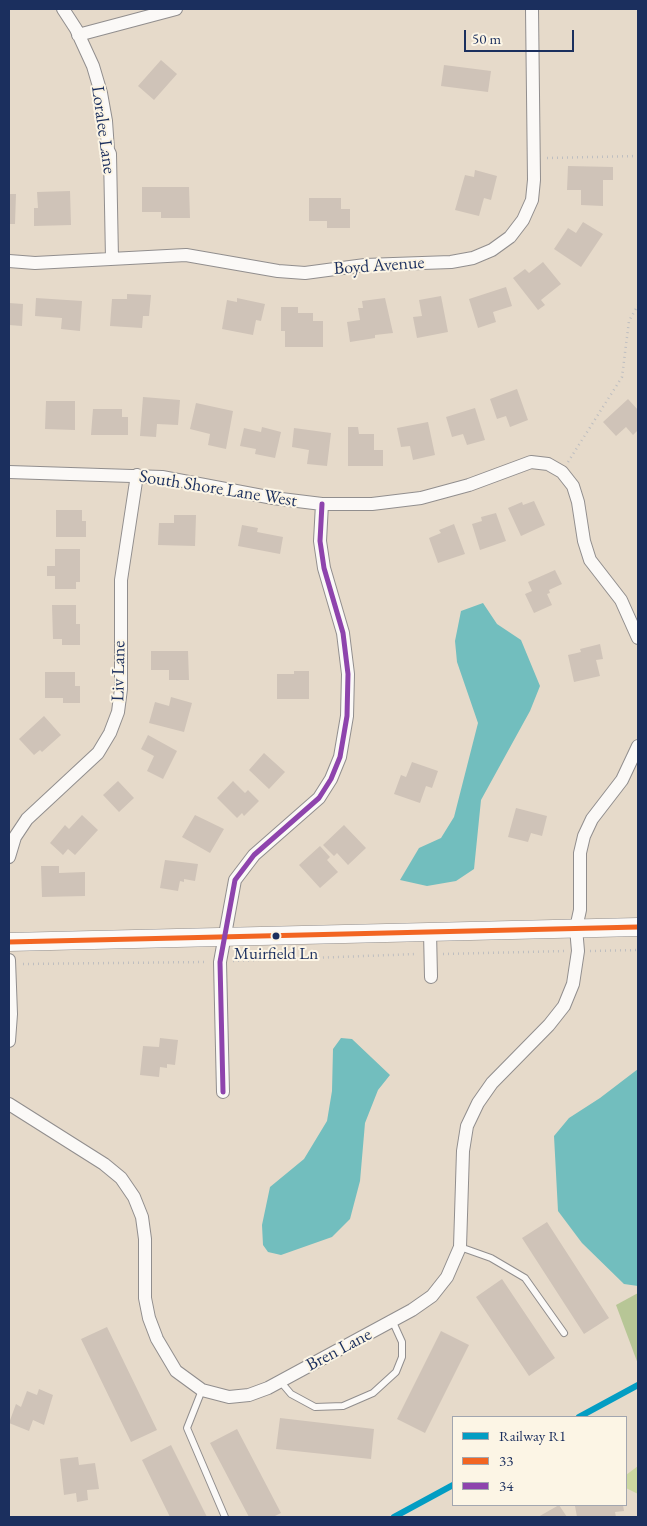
<!DOCTYPE html>
<style>
body{margin:0}
#map{position:relative;width:647px;height:1526px;overflow:hidden;background:#e6daca;font-family:"EB Garamond",serif}
canvas{display:block}
.frame{position:absolute;inset:0;border:10px solid #1b2f5e;pointer-events:none}
.legend{position:absolute;left:452px;top:1416px;width:175px;height:90px;box-sizing:border-box;background:#fcf5e5;border:1px solid #a2a6af;margin:0;padding:6px 9px;list-style:none;font-size:15px;color:#1b2f5e}
.legend li{display:flex;align-items:center;gap:10px;height:25px}
.legend b{width:25px;border:1px solid #a2a6af}
.scale{position:absolute;left:464px;top:30px;width:110px;height:22px;box-sizing:border-box;border:2px solid #1b2f5e;border-top:0;padding-left:6px;font-size:15px;line-height:18px;white-space:nowrap;color:#1b2f5e;-webkit-text-stroke:4px #fcf5e5;paint-order:stroke}
</style>
<div id="map">
<canvas width="647" height="1526"></canvas>
<div class="frame"></div>
<ul class="legend">
<li><b style="height:6px;background:#039dc3"></b>Railway R1</li>
<li><b style="height:6px;background:#f26522"></b>33</li>
<li><b style="height:6px;background:#8e44ad"></b>34</li>
</ul>
<div class="scale">50 m</div>
</div>
<script>
const c = document.querySelector('canvas').getContext('2d');
c.lineJoin = 'round';
function fillPath(path, color) {
  c.fillStyle = color;
  c.fill(path, 'evenodd');
}
function toPath(rows) {
  const path = new Path2D();
  for (const r of rows) {
    path.moveTo(r[0], r[1]);
    for (let i = 2; i < r.length; i += 2) path.lineTo(r[i], r[i + 1]);
  }
  return path;
}
function trace(path, color, width, dash) {
  c.strokeStyle = color;
  c.lineWidth = width;
  c.lineCap = dash ? 'butt' : 'round';
  c.setLineDash(dash || []);
  c.stroke(path);
}
function write(font, color, halo, rows, align = 'center') {
  c.font = font + ' "EB Garamond",serif';
  c.lineWidth = 4;
  c.setLineDash([]);
  c.textBaseline = 'middle';
  c.strokeStyle = halo;
  c.fillStyle = color;
  for (const [text, x, y, turn = 0] of rows) {
    c.save();
    c.translate(x, y);
    c.rotate((+turn || 0) * Math.PI / 180);
    c.textAlign = isNaN(turn) ? turn : align;
    if (halo) c.strokeText(text, 0, 0);
    c.fillText(text, 0, 0);
    c.restore();
  }
}
const green = toPath([
 [638,1466,638,1494,626,1488,626,1475]
]);
const forest = toPath([
 [638,1293,638,1364,616,1305]
]);
const water = toPath([
 [483,603,497,624,521,640,540,686,530,711,481,800,474,869,456,881,427,886,400,880,419,848,441,838,454,817,478,723,457,662,455,641,461,611],
 [341,1038,352,1039,390,1075,378,1090,365,1123,360,1181,350,1219,332,1237,281,1255,268,1252,263,1245,262,1225,270,1187,304,1159,327,1121,332,1091,333,1049],
 [638,1069,638,1286,624,1284,582,1243,558,1211,554,1136,569,1118,600,1098]
]);
const building = toPath([
 [161,60,177,74,154,100,138,86],
 [444,65,491,71,488,92,441,86],
 [568,166,613,167,613,180,603,180,603,206,581,205,581,190,567,190],
 [475,170,497,176,491,200,484,198,479,216,455,210,465,175,474,177],
 [142,187,189,187,190,218,161,218,161,212,142,212],
 [70,191,71,225,34,226,34,208,38,208,37,192],
 [9,194,16,194,15,224,9,224],
 [309,198,341,198,341,209,350,209,350,228,327,228,327,221,309,221],
 [583,222,603,234,581,267,554,249,568,228,576,233],
 [543,262,561,284,541,300,545,305,538,310,513,278,525,269,529,273],
 [506,287,512,306,493,312,496,322,478,328,469,299],
 [127,294,151,295,149,316,143,316,142,328,110,326,112,299,127,299],
 [441,296,448,332,417,338,413,317,422,316,419,300],
 [36,298,82,301,80,331,61,329,62,318,35,316],
 [237,298,265,304,261,321,256,320,253,335,222,329,227,300,237,302],
 [385,298,393,333,375,335,375,338,350,342,347,322,360,320,358,308,363,308,362,301],
 [9,303,23,304,22,326,9,325],
 [281,307,298,307,298,313,313,313,313,321,323,321,323,347,285,347,285,331,281,331],
 [517,389,528,420,510,427,506,416,497,419,490,399],
 [143,397,180,400,178,425,157,424,156,437,140,436],
 [628,399,638,410,638,430,633,435,626,427,616,436,603,422],
 [46,401,75,401,75,430,45,429],
 [196,403,233,411,226,449,208,445,210,434,190,429],
 [475,408,485,440,467,445,463,434,452,437,446,417],
 [93,409,122,409,122,417,128,417,128,435,91,435],
 [428,422,435,455,413,460,410,446,401,447,397,428],
 [262,427,281,432,275,458,255,454,256,449,240,446,244,428,261,432],
 [348,427,358,427,359,434,374,434,374,450,383,450,383,466,348,466],
 [294,428,331,433,327,466,307,464,309,450,292,447],
 [534,501,545,525,521,536,508,508,522,502,523,505],
 [56,510,82,510,82,521,86,521,86,537,56,537],
 [496,513,506,541,480,550,472,524,482,521,481,517],
 [174,515,196,515,195,546,158,545,159,523,174,523],
 [454,524,465,554,438,563,429,538,441,533,439,530],
 [242,525,258,528,257,532,283,537,280,554,238,546],
 [55,549,80,549,80,582,76,582,76,589,55,589,55,576,47,576,47,566,55,566],
 [555,570,562,584,549,590,550,593,547,594,552,605,534,613,525,594,532,591,528,582],
 [52,605,76,605,76,624,80,624,80,645,62,645,62,639,53,639],
 [600,644,603,659,596,660,600,676,574,682,568,655,581,652,580,649],
 [151,651,188,651,189,680,169,680,169,670,151,670],
 [294,671,309,671,309,699,277,699,277,674,294,674],
 [45,672,75,672,75,686,80,686,80,703,63,703,63,698,45,698],
 [171,697,192,703,184,732,149,723,155,702,169,706],
 [44,716,61,735,42,752,40,750,34,755,19,739],
 [148,735,177,751,163,779,147,771,154,756,141,749],
 [264,753,285,772,269,789,249,770],
 [412,762,438,771,432,788,426,786,420,803,394,794,401,775,406,777],
 [118,781,134,798,119,812,103,795],
 [233,781,245,793,248,790,259,801,244,816,242,813,237,818,217,798],
 [516,808,547,816,542,836,531,833,528,842,508,837],
 [82,815,98,830,75,855,68,849,63,855,50,843,65,825,69,829],
 [195,815,224,829,210,853,182,837],
 [344,825,366,848,348,865,337,853,334,856,323,845],
 [320,846,330,857,327,860,338,872,320,888,299,865],
 [165,860,198,864,195,881,184,879,184,882,180,881,178,891,160,888],
 [41,866,59,866,59,873,85,872,85,896,42,897],
 [160,1038,178,1040,175,1065,167,1064,167,1068,160,1067,159,1077,140,1075,143,1046,159,1047],
 [547,1222,609,1318,584,1334,522,1238],
 [502,1279,555,1358,529,1376,476,1297],
 [107,1327,157,1430,131,1442,81,1339],
 [441,1331,469,1345,425,1433,397,1419],
 [39,1389,53,1395,44,1425,33,1420,29,1431,9,1423,16,1404,21,1407,27,1391,37,1395],
 [280,1418,374,1429,371,1459,276,1449],
 [237,1429,281,1513,273,1517,249,1517,210,1443],
 [171,1445,207,1517,170,1517,142,1460],
 [78,1457,79,1465,95,1463,99,1489,87,1490,88,1500,77,1502,76,1493,64,1495,60,1459],
 [559,1505,567,1517,538,1517],
 [583,1505,623,1505,624,1511,615,1512,616,1517,577,1517,575,1506]
]);
const path = toPath([
 [547,158,638,156],
 [568,462,622,377,629,321,638,305],
 [590,951,638,950],
 [443,954,565,951],
 [233,961,417,954],
 [23,964,207,962]
]);
const lane = toPath([
 [460,1247,491,1258,525,1278,564,1333],
 [280,1381,291,1394,315,1407,343,1406,373,1393,396,1372,402,1357,402,1342,392,1320],
 [202,1390,187,1428,225,1517]
]);
const street = toPath([
 [63,9,76,29,93,66,101,93,106,121,108,150,110,154,112,259],
 [78,35,176,9],
 [9,261,35,263,186,255,278,271,305,273,365,265,451,262,473,258,492,250,510,237,523,220,532,200,534,180,532,9],
 [9,472,162,477,273,498,322,504,372,504,421,498,469,485,531,462,548,464,562,472,573,486,578,502,584,541,590,560,621,600,638,638],
 [9,857,15,837,27,819,98,753,110,733,118,712,121,689,121,580,137,475],
 [430,932,431,977],
 [9,960,11,1014,9,1041],
 [223,1092,220,962,235,880,254,855,319,798,331,779,340,757,347,716,348,674,343,633,324,568,320,541,322,504],
 [9,1104,104,1164,121,1178,134,1197,142,1217,145,1239,145,1298,149,1318,157,1339,176,1371,202,1390,229,1397,249,1395,268,1388,412,1310,432,1296,447,1277,460,1247,463,1151,467,1126,478,1103,492,1083,549,1025,564,1006,573,984,578,951,576,928,580,910,580,853,584,836,592,819,622,780,638,746]
]);
const secondary = toPath([
 [9,942,638,927]
]);
const bus1 = toPath([
 [9,942,638,927]
]);
const bus2 = toPath([
 [223,1092,220,962,235,880,254,855,319,798,331,779,340,757,347,716,348,674,343,633,324,568,320,541,322,504]
]);
const rail1 = toPath([
 [579,1417,638,1385],
 [394,1517,453,1485]
]);
const markers = [
 [276,936,4.5,"#1b2f5e"]
];
const busNames = [
 ["Muirfield Ln",276,954]
];
const streetNames = [
 ["Loralee Lane",103,130,82],
 ["Boyd Avenue",379,266,-4],
 ["South Shore Lane West",218,489,9],
 ["Liv Lane",119,671,-89],
 ["Bren Lane",339,1350,-28]
];
fillPath(green, '#ccd7a0');
fillPath(forest, '#b7c696');
fillPath(water, '#72bebe');
fillPath(building, '#cfc3b8');
trace(lane, '#918e8e', 8);
trace(street, '#918e8e', 14);
trace(secondary, '#918e8e', 19);
trace(path, '#bebec0', 2.5, [1, 4]);
trace(lane, '#fbf9f7', 6);
trace(street, '#fbf9f7', 12);
trace(secondary, '#fbf9f7', 18);
trace(bus1, '#f26522', 5);
trace(bus2, '#8e44ad', 5);
trace(rail1, '#039dc3', 6);
for (const [x, y, r, color] of markers) {
  const dot = new Path2D();
  dot.arc(x, y, r, 0, 2 * Math.PI);
  c.fillStyle = color;
  c.fill(dot);
  trace(dot, '#fcf5e5', 2);
}
write('17px', '#1b2f5e', '#fcf5e5', busNames);
write('18px', '#1b2f5e', '#fcf5e5', streetNames);
</script>
